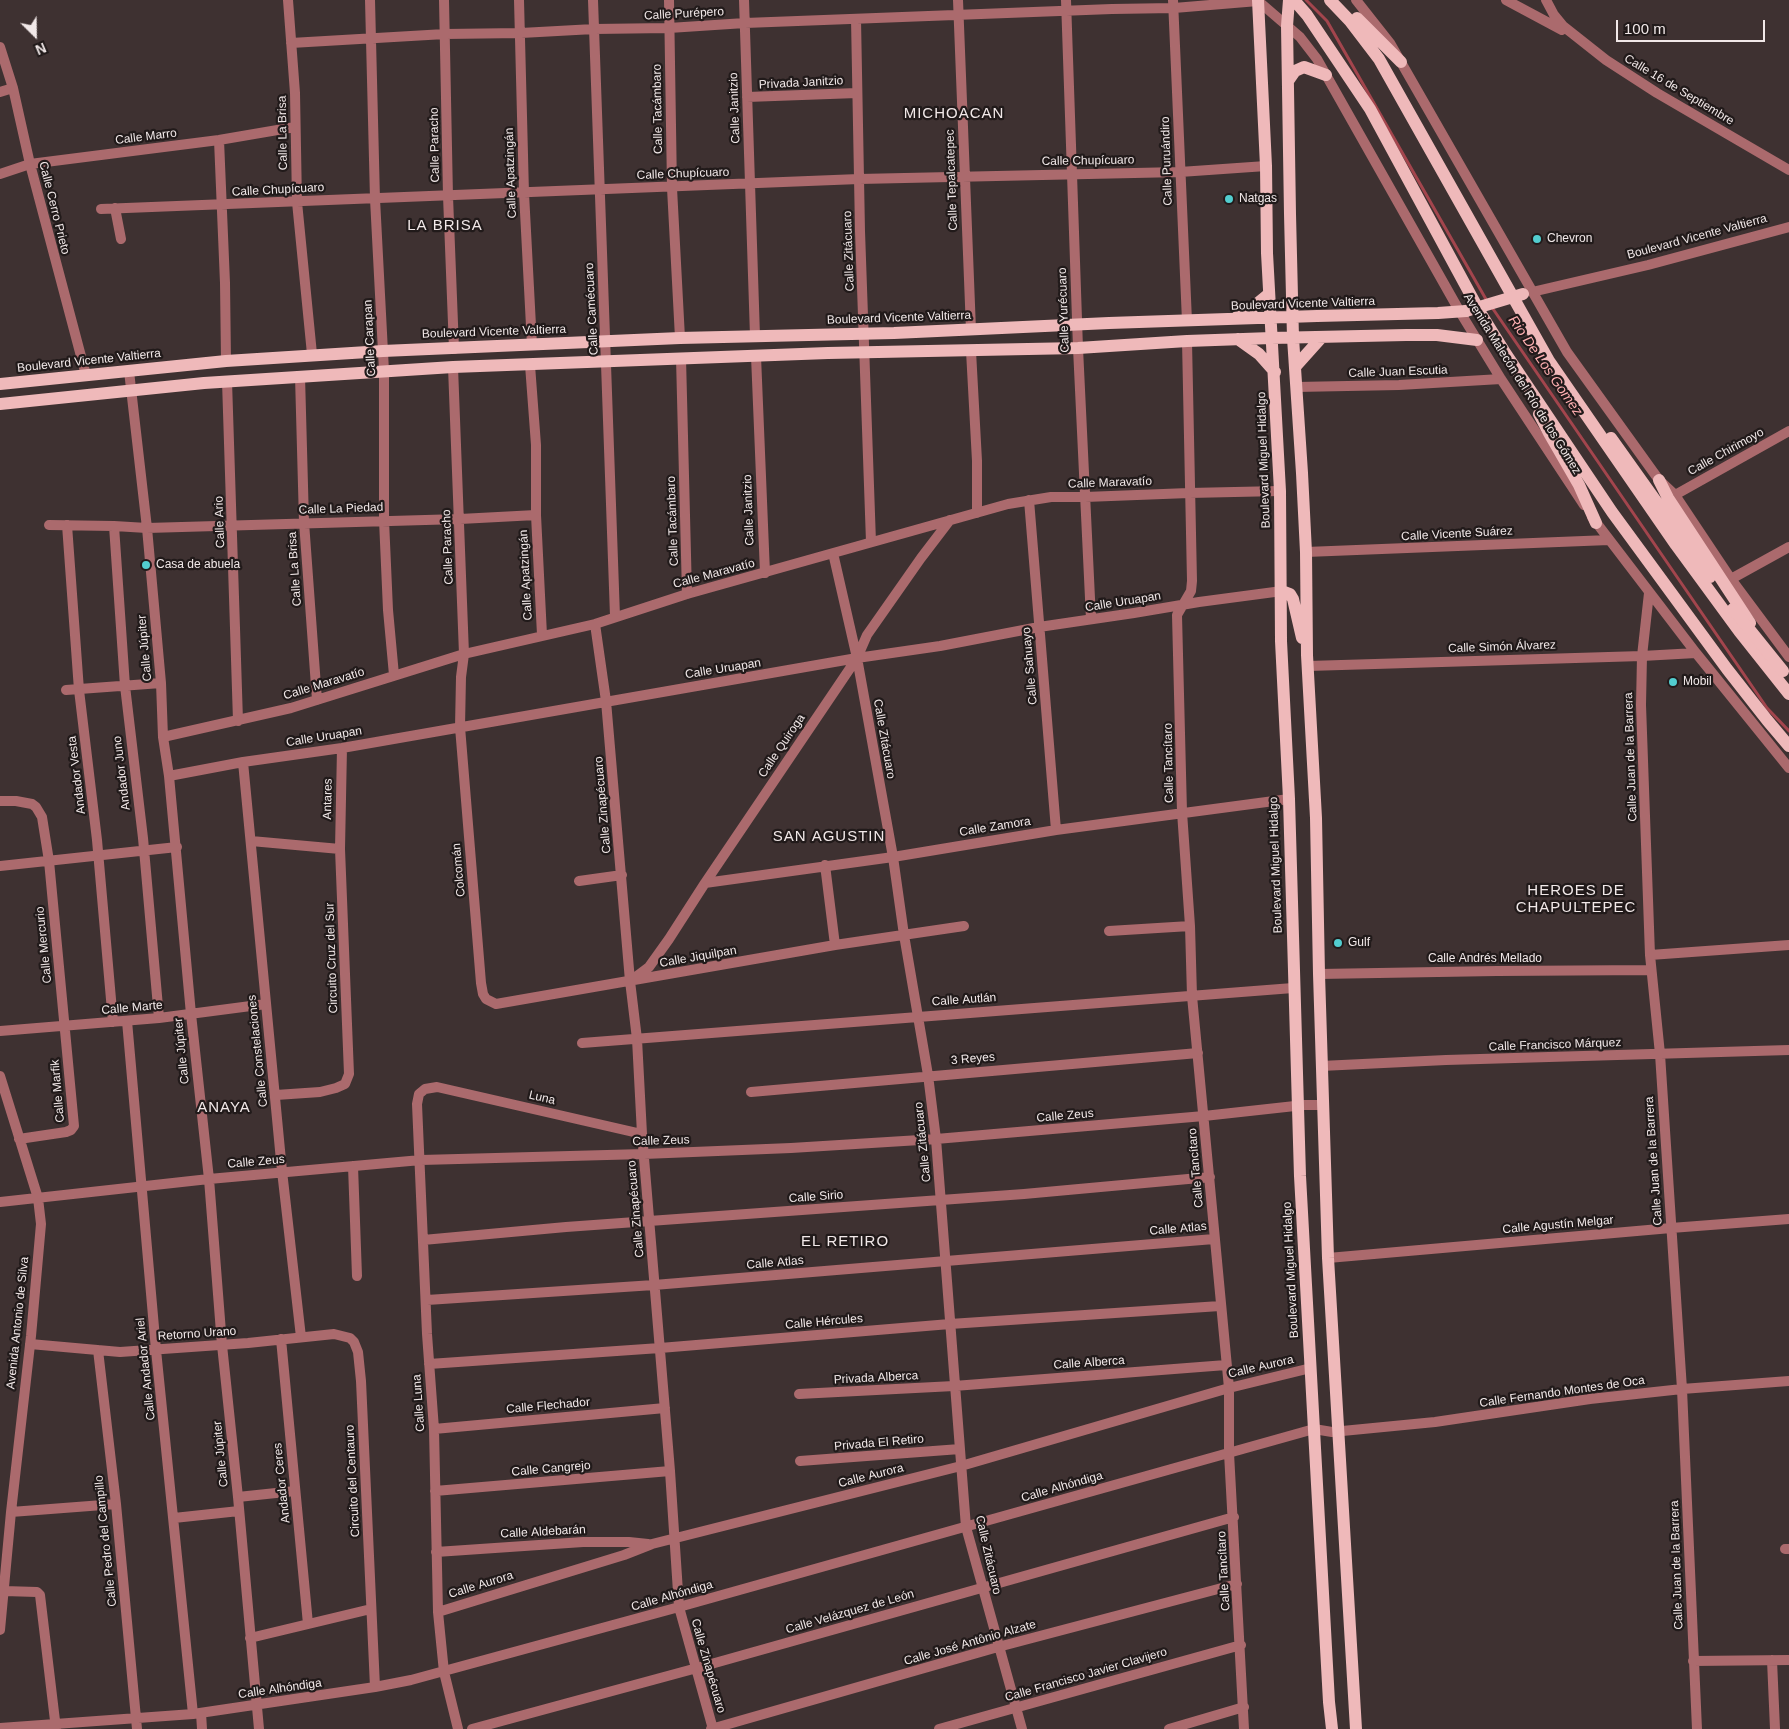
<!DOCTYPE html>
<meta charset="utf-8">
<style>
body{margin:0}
#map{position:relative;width:1789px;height:1729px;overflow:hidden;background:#3e3131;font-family:Arial,sans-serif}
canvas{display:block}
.north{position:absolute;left:10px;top:10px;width:50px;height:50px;-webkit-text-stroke:4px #211a1a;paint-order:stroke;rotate:157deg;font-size:14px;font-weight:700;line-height:20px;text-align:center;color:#f1e8e8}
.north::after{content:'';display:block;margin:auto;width:18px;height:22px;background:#f1e8e8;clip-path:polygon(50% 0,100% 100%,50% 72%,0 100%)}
.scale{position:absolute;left:1616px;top:20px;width:149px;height:22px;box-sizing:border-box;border:2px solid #f1e8e8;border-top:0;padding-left:6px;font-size:15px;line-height:18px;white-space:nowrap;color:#f1e8e8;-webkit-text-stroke:4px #211a1a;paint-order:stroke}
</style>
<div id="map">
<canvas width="1789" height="1729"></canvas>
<div class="north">N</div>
<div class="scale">100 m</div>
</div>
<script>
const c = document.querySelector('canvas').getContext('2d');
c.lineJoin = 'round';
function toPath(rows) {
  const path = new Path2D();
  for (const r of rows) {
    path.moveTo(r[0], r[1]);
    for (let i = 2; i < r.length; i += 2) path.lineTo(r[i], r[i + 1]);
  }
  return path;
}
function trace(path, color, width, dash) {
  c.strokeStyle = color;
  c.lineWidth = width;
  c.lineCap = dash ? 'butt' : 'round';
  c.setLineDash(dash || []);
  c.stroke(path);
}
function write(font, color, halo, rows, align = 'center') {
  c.font = font + ' Arial,sans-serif';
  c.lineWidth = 4.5;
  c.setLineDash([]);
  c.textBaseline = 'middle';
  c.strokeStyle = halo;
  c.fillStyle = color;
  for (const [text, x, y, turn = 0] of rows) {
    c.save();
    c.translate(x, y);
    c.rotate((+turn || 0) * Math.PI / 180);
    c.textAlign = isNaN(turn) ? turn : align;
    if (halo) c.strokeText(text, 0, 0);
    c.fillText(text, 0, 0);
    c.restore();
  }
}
const stream = toPath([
 [1306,0,1327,21,1487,301],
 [1491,306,1767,708,1789,731]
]);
const minor = toPath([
 [288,0,295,93,297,202,312,354],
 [370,0,375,199,384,371,384,520,388,610,394,675],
 [444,0,448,196,454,349],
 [519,0,524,193,532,345],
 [593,0,615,616],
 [669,0,672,188,680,338],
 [744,0,755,336],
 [958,0,971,330],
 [1066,0,1078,348,1091,619],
 [1173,0,1187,321],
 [1257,0,1300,37,1317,59,1460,312,1501,379,1584,505],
 [1356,0,1390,43,1567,352,1659,480,1675,495,1731,579,1789,657],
 [1506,0,1562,30],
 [1546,0,1554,15,1563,26,1606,60,1657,93,1789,170],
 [856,19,860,231,871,542],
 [291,43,445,34,521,33,594,29,669,28,745,23,1112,9,1174,8,1258,1],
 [0,47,13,88,30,164,86,375],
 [0,92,13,88],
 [747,97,857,93],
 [219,140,225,283,226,361],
 [0,174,30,164,219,140,295,127],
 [115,208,121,239],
 [101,209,859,179,1180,172,1266,166],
 [1532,292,1648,265,1789,227],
 [1187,341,1192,581,1191,591,1177,615,1182,812,1190,926,1192,996,1229,1388,1229,1453,1244,1729],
 [971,351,977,461,977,513],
 [756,356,765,573],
 [681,358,687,594],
 [530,365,536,445,536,515,542,635],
 [453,367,464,654,461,677,460,727,481,983,483,994,486,999,496,1004,835,945,964,926],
 [129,371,147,528,161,683,163,737,169,776,191,1014,209,1179,222,1345,238,1497,259,1729],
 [300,376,304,522,317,700],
 [227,381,238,721],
 [1296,387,1399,385,1501,379],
 [1675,495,1789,431],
 [1029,500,1056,830],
 [1592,517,1696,653,1789,768],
 [49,525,114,526,147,528,460,519,536,515],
 [67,525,79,690,97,840,113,1022],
 [114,526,125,686,143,838,159,1018],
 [1306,552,1609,540],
 [833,553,857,658,893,857,904,935,928,1075,936,1139,966,1527,1022,1729],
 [1731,579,1789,547],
 [1649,593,1642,656,1641,705,1650,955,1660,1054,1682,1389,1697,1729],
 [595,624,606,701,630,981,637,1039,642,1134,670,1471,679,1607,713,1729],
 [1308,666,1642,656,1696,653],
 [66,690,161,683],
 [163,737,291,708,464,654,595,624,687,594,1008,504,1051,497,1085,497,1189,493,1280,491],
 [243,762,282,1171,301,1337],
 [169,776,243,762,342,748,857,658,940,646,1039,627,1134,613,1199,602,1282,591],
 [0,801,16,801,32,804,36,807,42,817,49,861,74,1126,71,1130,66,1132,19,1139],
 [251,841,340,849],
 [825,865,835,945],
 [0,866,177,847],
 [579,881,622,875],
 [705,883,893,857,1056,830,1289,799],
 [1109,931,1190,926],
 [1650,955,1789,945],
 [1319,974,1497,971,1651,970],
 [633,979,649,967,669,939,705,883,857,658,867,635,921,558,950,520],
 [127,1021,156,1350,193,1714],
 [0,1031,159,1018,266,1004],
 [582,1043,1293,988],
 [1321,1066,1446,1060,1789,1050],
 [0,1076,38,1198,41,1224,31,1336,11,1512,0,1630],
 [751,1092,1198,1053],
 [276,1095,320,1092,336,1088,345,1084,349,1074,340,849,342,748],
 [353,1166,357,1276],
 [0,1202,209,1179,421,1160,644,1154,791,1148,936,1139,1204,1116,1304,1105,1323,1105],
 [423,1240,566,1227,1024,1194,1210,1177],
 [1328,1258,1671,1228,1789,1219],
 [427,1300,654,1285,1214,1239],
 [281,1339,308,1624],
 [30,1344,120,1352,248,1343,334,1334,350,1338,354,1342,358,1352,361,1381,375,1687],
 [98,1350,116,1504,137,1729],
 [429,1364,660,1348,950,1324,1220,1306],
 [799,1394,954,1386,1226,1365],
 [434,1429,665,1408],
 [800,1461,960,1449],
 [435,1491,670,1471],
 [238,1497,295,1491],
 [11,1512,116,1504],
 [174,1518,239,1511],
 [1785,1549,1789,1549],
 [436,1552,583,1542,629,1542,648,1544],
 [4,1591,37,1592,40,1595,56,1729],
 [438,1612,624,1555,652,1544,961,1466,1229,1388,1311,1368],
 [250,1638,371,1609],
 [1772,1660,1775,1729],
 [1693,1661,1789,1660],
 [201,1713,202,1729],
 [0,1728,193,1714,375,1687,411,1680,679,1607,1314,1429,1332,1432,1435,1422,1590,1399,1682,1389,1789,1381],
 [458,1729,444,1672,438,1612,434,1429,427,1334,417,1104,419,1094,425,1089,437,1087,642,1134],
 [472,1729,697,1668,1234,1517],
 [711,1729,998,1647,1237,1584],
 [939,1729,1241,1645],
 [1169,1729,1244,1707]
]);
const major = toPath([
 [1258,0,1266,166,1267,253,1280,491,1281,641,1289,799,1300,1176,1329,1702,1332,1729],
 [1289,0,1287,26,1290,214,1293,338,1302,473,1306,552,1307,655,1316,818,1319,974,1328,1258,1356,1729],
 [1294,0,1307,15,1370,109,1481,314,1504,351,1612,512,1727,669,1767,720,1789,746],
 [1330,0,1350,21,1379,59,1549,361,1676,545,1739,631,1789,694],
 [1357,18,1401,62],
 [1288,81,1295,71,1304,67,1326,75],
 [1237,317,1252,308,1269,294],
 [1238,339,1259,354,1275,372],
 [1295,367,1321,338],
 [0,384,226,361,383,351,680,338,894,333,1109,323,1317,316,1438,313,1466,311],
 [0,404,204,383,453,367,828,353,1078,348,1187,341,1271,338,1406,335,1437,335,1477,340],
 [1539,414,1549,433,1579,485,1596,523],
 [1611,438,1710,577],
 [1659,480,1668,498,1750,623],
 [1282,591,1290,594,1293,599,1302,638]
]);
const majorBridge = toPath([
 [1466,311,1523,294],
 [1733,609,1783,671]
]);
const markers = [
 [1229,199,5,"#52cdcf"],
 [1537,239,5,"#52cdcf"],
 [146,565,5,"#52cdcf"],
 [1673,682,5,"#52cdcf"],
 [1338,943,5,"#52cdcf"]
];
const streetNames = [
 ["Calle Purépero",684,14,-3],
 ["Privada Janitzio",801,83,-3],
 ["Calle 16 de Septiembre",1679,90,31],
 ["Calle Janitzio",735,108,-92],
 ["Calle Tacámbaro",658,109,-91],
 ["Calle La Brisa",283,133,-91],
 ["Calle Marro",146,137,-7],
 ["Calle Paracho",435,145,-91],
 ["Calle Chupícuaro",1088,161,-1],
 ["Calle Puruándiro",1167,161,-92],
 ["Calle Apatzingán",511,173,-92],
 ["Calle Chupícuaro",683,174,-2],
 ["Calle Tepalcatepec",952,180,-92],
 ["Calle Chupícuaro",278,190,-3],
 ["Calle Cerro Prieto",54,208,76],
 ["Boulevard Vicente Valtierra",1697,237,-15],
 ["Calle Zitácuaro",849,251,-92],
 ["Boulevard Vicente Valtierra",1303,304,-2],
 ["Calle Camécuaro",592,309,-93],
 ["Calle Yurécuaro",1064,310,-92],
 ["Boulevard Vicente Valtierra",899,318,-2],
 ["Boulevard Vicente Valtierra",494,332,-2],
 ["Calle Carapan",370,338,-93],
 ["Boulevard Vicente Valtierra",89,361,-6],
 ["Calle Juan Escutia",1398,372,-2],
 ["Avenida Malecón del Río de los Gómez",1522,384,58],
 ["Calle Chirimoyo",1726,452,-29],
 ["Boulevard Miguel Hidalgo",1264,460,-92],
 ["Calle Maravatío",1110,483,-2],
 ["Calle La Piedad",341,509,-2],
 ["Calle Janitzio",749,510,-92],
 ["Calle Tacámbaro",673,521,-92],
 ["Calle Ario",220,522,-92],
 ["Calle Vicente Suárez",1457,534,-3],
 ["Calle Paracho",448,547,-92],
 ["Calle La Brisa",295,569,-94],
 ["Calle Maravatío",714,574,-15],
 ["Calle Apatzingán",526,575,-93],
 ["Calle Uruapan",1123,602,-9],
 ["Calle Simón Álvarez",1502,647,-2],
 ["Calle Júpiter",145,648,-95],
 ["Calle Sahuayo",1030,666,-95],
 ["Calle Uruapan",723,669,-9],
 ["Calle Maravatío",324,684,-17],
 ["Calle Uruapan",324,737,-9],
 ["Calle Zitácuaro",884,739,80],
 ["Calle Quiroga",782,746,-56],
 ["Calle Juan de la Barrera",1631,757,-92],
 ["Calle Tancítaro",1169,763,-91],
 ["Andador Juno",122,773,-97],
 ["Andador Vesta",77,775,-97],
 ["Antares",328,799,-89],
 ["Calle Zinapécuaro",603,805,-95],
 ["Calle Zamora",995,827,-9],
 ["Boulevard Miguel Hidalgo",1276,865,-92],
 ["Colcomán",459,870,-95],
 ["Calle Mercurio",44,945,-96],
 ["Calle Jiquilpan",698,957,-10],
 ["Circuito Cruz del Sur",332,958,-92],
 ["Calle Andrés Mellado",1485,959],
 ["Calle Autlán",964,1000,-4],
 ["Calle Marte",132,1008,-5],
 ["Calle Francisco Márquez",1555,1045,-2],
 ["Calle Júpiter",182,1051,-96],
 ["Calle Constelaciones",258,1051,-96],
 ["3 Reyes",973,1059,-5],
 ["Calle Marfik",58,1091,-95],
 ["Luna",542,1098,13],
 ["Calle Zeus",1065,1116,-5],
 ["Calle Zeus",661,1141,-2],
 ["Calle Zitácuaro",923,1142,-96],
 ["Calle Juan de la Barrera",1654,1161,-94],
 ["Calle Zeus",256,1162,-5],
 ["Calle Tancítaro",1196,1168,-95],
 ["Calle Sirio",816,1197,-4],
 ["Calle Zinapécuaro",636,1209,-95],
 ["Calle Agustín Melgar",1558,1225,-5],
 ["Calle Atlas",1178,1229,-5],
 ["Calle Atlas",775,1263,-5],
 ["Boulevard Miguel Hidalgo",1291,1270,-93],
 ["Calle Hércules",824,1322,-5],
 ["Avenida Antonio de Silva",18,1323,-84],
 ["Retorno Urano",197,1334,-4],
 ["Calle Alberca",1089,1363,-4],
 ["Calle Aurora",1261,1367,-13],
 ["Calle Andador Ariel",146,1369,-96],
 ["Privada Alberca",876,1378,-3],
 ["Calle Fernando Montes de Oca",1562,1392,-8],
 ["Calle Luna",419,1403,-94],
 ["Calle Flechador",548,1406,-5],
 ["Privada El Retiro",879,1443,-5],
 ["Calle Júpiter",221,1454,-96],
 ["Calle Cangrejo",551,1469,-5],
 ["Calle Aurora",871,1476,-14],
 ["Circuito del Centauro",353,1481,-93],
 ["Andador Ceres",282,1483,-96],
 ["Calle Alhóndiga",1062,1487,-16],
 ["Calle Aldebarán",543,1532,-3],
 ["Calle Pedro del Campillo",106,1541,-96],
 ["Calle Zitácuaro",988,1555,77],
 ["Calle Juan de la Barrera",1677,1565,-92],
 ["Calle Tancítaro",1224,1571,-93],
 ["Calle Aurora",481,1585,-17],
 ["Calle Alhóndiga",672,1596,-16],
 ["Calle Velázquez de León",850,1612,-16],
 ["Calle José Antônio Alzate",970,1643,-16],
 ["Calle Zinapécuaro",708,1666,74],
 ["Calle Francisco Javier Clavijero",1086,1675,-16],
 ["Calle Alhóndiga",280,1689,-8]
];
const poiNames = [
 ["Natgas",1239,199],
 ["Chevron",1547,239],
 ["Casa de abuela",156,565],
 ["Mobil",1683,682],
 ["Gulf",1348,943]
];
const waterNames = [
 ["Rio De Los Gomez",1545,366,55]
];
const quarterNames = [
 ["MICHOACAN",954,114],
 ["LA BRISA",445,226],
 ["SAN AGUSTIN",829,837],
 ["HEROES DE",1576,891],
 ["CHAPULTEPEC",1576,908],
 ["ANAYA",224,1108],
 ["EL RETIRO",845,1242]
];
trace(stream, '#a3454d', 3);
trace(minor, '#ab6a6d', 10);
trace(major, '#efb9ba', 12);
trace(majorBridge, '#efb9ba', 12);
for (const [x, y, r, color] of markers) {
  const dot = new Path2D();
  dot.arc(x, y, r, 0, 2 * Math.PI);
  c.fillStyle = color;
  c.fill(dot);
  trace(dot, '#211a1a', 2);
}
write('12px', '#f1e8e8', '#211a1a', streetNames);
write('12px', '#f1e8e8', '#211a1a', poiNames, 'left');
write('italic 14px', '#feafb1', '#211a1a', waterNames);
c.letterSpacing = '1px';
write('15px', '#f1e8e8', '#211a1a', quarterNames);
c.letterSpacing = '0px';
</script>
